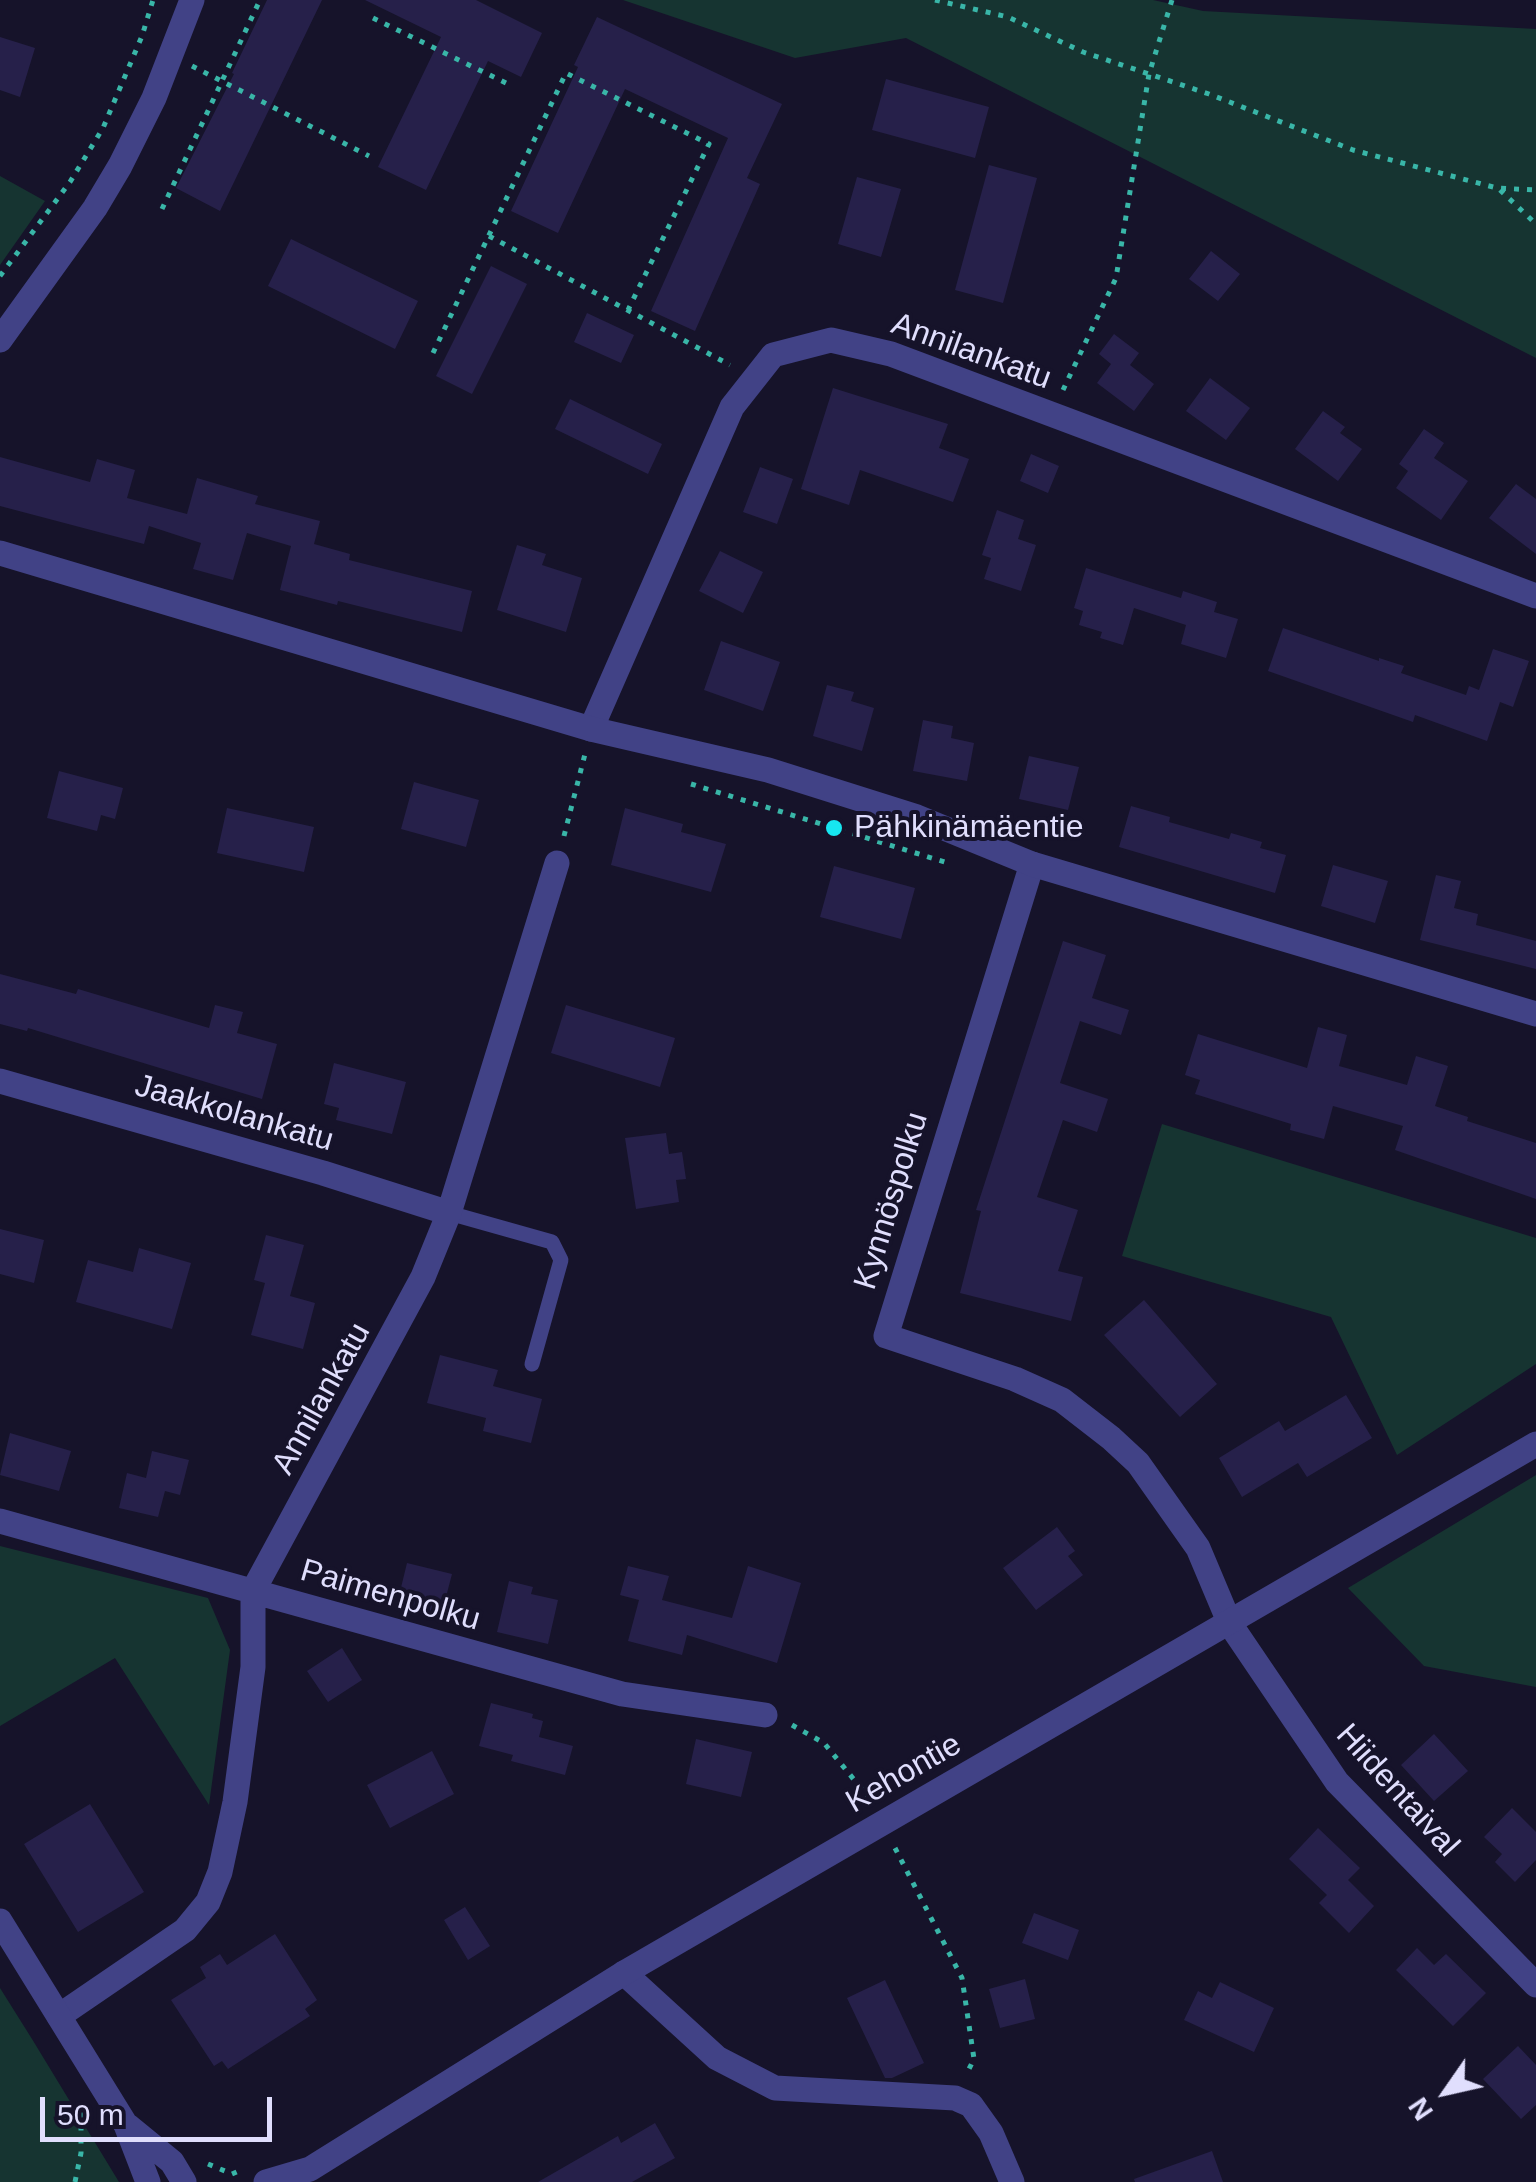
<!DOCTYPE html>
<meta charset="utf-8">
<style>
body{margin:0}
#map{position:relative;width:1536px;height:2182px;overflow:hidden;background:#16132a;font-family:Helvetica,sans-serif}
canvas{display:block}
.north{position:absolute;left:1396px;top:2042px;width:100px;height:100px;-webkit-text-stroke:8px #16132a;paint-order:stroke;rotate:236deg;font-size:28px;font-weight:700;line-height:40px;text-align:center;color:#e0defd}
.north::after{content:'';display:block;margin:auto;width:35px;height:45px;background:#e0defd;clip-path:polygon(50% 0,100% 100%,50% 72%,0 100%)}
.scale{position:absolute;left:40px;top:2097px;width:232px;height:45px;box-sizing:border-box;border:5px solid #e0defd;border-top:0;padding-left:12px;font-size:30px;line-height:35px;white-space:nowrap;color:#e0defd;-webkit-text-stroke:8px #16132a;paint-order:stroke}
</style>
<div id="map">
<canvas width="1536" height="2182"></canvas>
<div class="north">N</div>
<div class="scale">50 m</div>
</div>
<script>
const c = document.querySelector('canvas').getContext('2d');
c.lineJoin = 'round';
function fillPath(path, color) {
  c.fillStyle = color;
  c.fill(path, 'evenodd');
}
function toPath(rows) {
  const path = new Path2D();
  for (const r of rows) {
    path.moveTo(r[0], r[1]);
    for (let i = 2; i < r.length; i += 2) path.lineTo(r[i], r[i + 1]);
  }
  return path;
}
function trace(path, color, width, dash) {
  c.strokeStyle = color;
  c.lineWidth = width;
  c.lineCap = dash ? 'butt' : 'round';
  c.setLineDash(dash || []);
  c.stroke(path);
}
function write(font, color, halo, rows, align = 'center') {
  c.font = font + ' Helvetica,sans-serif';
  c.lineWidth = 8;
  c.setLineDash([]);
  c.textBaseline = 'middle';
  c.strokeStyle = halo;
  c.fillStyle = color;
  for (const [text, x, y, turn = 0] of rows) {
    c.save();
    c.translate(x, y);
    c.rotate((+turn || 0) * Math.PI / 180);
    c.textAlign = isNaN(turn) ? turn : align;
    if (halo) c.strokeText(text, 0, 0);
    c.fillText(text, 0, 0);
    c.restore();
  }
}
const green = toPath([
 [623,0,1153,0,1203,11,1536,29,1536,358,906,38,795,58],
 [0,176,45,201,0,265],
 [1162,1124,1536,1238,1536,1364,1397,1455,1331,1317,1122,1256],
 [1536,1475,1536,1687,1424,1666,1348,1588],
 [0,1546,208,1598,230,1650,209,1805,115,1658,0,1726],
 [0,1988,32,2039,119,2182,0,2182]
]);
const building = toPath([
 [267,0,322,0,220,211,176,188,234,74,232,73],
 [365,0,476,0,542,33,521,77,488,61,426,190,378,167,441,37],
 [597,17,782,104,747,178,760,184,695,331,651,311,728,138,625,89,558,233,511,211,578,67,574,65],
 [0,37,35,48,20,97,0,90],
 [886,79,989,107,975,158,872,130],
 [989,165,1037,178,1003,303,955,290],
 [857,177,901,189,881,257,838,244],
 [291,239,418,301,395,349,268,286],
 [1211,251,1240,274,1218,301,1189,279],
 [491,266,527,284,472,394,436,376],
 [587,313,634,335,621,363,574,342],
 [1114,334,1139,353,1130,365,1154,384,1134,411,1097,383,1111,364,1099,354],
 [1210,378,1250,408,1226,440,1186,411],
 [833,388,948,424,939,448,969,459,953,502,860,470,849,505,801,489],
 [570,399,662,444,648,474,555,429],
 [1323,411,1345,427,1340,433,1362,449,1338,481,1295,449],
 [1424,429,1444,443,1434,458,1468,481,1441,520,1396,488,1408,471,1399,464],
 [1031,454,1059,466,1048,493,1020,481],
 [0,457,90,482,97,459,135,470,127,498,187,514,197,478,258,496,255,504,320,521,314,544,350,554,349,560,472,591,462,632,338,601,337,605,280,590,291,546,247,533,233,580,193,569,201,543,149,526,144,544,0,506],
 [760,467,793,479,777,524,743,512],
 [1516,484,1536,499,1536,554,1489,518],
 [997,510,1024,520,1018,539,1036,545,1021,591,984,579,991,558,982,555],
 [517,545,546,554,542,565,582,578,566,632,497,610],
 [720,551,763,572,743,613,699,591],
 [1086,568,1181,598,1183,591,1217,602,1214,612,1238,619,1226,658,1181,644,1186,625,1134,608,1123,645,1100,638,1102,632,1079,625,1083,611,1074,608],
 [1283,628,1379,661,1379,658,1404,666,1401,673,1466,695,1469,686,1479,690,1493,649,1529,661,1513,707,1500,702,1487,741,1415,715,1413,722,1268,671],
 [721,641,780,662,763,711,704,690],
 [827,685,854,692,851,701,874,708,862,751,813,736],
 [923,720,953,726,951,738,974,743,967,781,913,771],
 [1029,756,1079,767,1068,810,1019,799],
 [59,771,123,788,115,819,101,815,97,831,47,818],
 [414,782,479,800,466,847,401,829],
 [1131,806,1170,817,1169,822,1229,839,1231,833,1262,842,1260,848,1286,855,1275,893,1119,847],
 [227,808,314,827,304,872,217,853],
 [625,808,683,824,681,832,726,844,711,892,611,865],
 [1333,865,1388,881,1375,923,1321,906],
 [834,866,915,888,901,939,820,917],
 [1436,875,1461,881,1454,908,1478,914,1476,925,1536,941,1536,969,1420,940],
 [1063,941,1106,955,1092,998,1129,1010,1121,1035,1080,1021,1060,1083,1108,1099,1097,1132,1063,1120,1037,1197,1078,1210,1058,1271,1083,1277,1071,1321,960,1293,981,1211,976,1210],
 [0,974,76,994,78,989,209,1028,215,1005,243,1012,237,1033,277,1044,262,1099,28,1028,27,1031,0,1024],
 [566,1005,675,1038,660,1087,551,1053],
 [1318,1027,1347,1035,1339,1066,1407,1085,1416,1056,1448,1066,1435,1106,1468,1117,1467,1121,1536,1143,1536,1199,1395,1150,1403,1126,1333,1106,1324,1139,1290,1130,1291,1124,1195,1094,1200,1080,1185,1075,1198,1034,1307,1068],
 [334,1063,406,1082,392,1134,336,1120,339,1108,324,1104],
 [666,1133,669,1154,682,1152,686,1179,676,1180,679,1202,636,1209,625,1138],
 [0,1229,44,1240,34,1283,0,1274],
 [266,1235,304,1245,290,1296,315,1303,303,1349,251,1335,265,1283,254,1280],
 [139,1248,191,1263,172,1329,76,1302,88,1260,133,1272],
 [1144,1300,1217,1384,1180,1417,1104,1335],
 [440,1355,498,1370,493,1386,542,1399,531,1443,483,1431,486,1418,427,1403],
 [1346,1395,1372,1438,1307,1477,1298,1463,1242,1497,1219,1458,1279,1421,1285,1431],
 [10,1433,71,1451,59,1491,0,1475],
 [152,1451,189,1460,180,1495,165,1491,158,1517,119,1508,127,1473,146,1478],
 [1057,1527,1075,1551,1068,1556,1083,1575,1036,1610,1003,1568],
 [407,1563,452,1574,441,1616,397,1604],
 [628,1566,669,1576,662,1600,732,1618,748,1566,801,1583,777,1663,687,1635,682,1655,628,1641,639,1600,620,1595],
 [509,1581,533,1587,531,1594,558,1600,548,1644,497,1632],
 [342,1648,362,1680,328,1702,307,1671],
 [491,1703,533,1714,532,1718,543,1721,539,1737,573,1746,565,1775,511,1761,513,1755,479,1746],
 [1434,1734,1468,1771,1434,1801,1401,1765],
 [696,1739,752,1752,741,1797,686,1784],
 [432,1751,454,1794,390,1828,367,1785],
 [90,1804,144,1892,78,1932,24,1844],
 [1512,1808,1536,1832,1536,1860,1515,1882,1495,1862,1502,1854,1484,1837],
 [1318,1828,1360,1868,1348,1880,1374,1906,1349,1933,1319,1903,1327,1895,1289,1859],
 [465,1907,490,1946,468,1960,444,1920],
 [1034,1913,1079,1930,1068,1960,1022,1943],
 [275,1934,317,2000,305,2009,310,2016,228,2069,222,2061,214,2066,171,2000,206,1978,200,1967,220,1954,227,1965],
 [1417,1948,1434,1965,1446,1954,1486,1993,1453,2026,1396,1970],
 [1025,1979,1035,2019,1000,2028,989,1989],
 [885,1980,924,2063,892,2078,885,2078,847,1998],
 [1220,1982,1274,2008,1254,2052,1184,2020,1198,1991,1212,1998],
 [1518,2046,1536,2065,1536,2105,1521,2119,1483,2079],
 [655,2123,675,2158,632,2182,538,2182,618,2136,621,2143],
 [1212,2151,1223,2182,1135,2182,1134,2179]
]);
const path = toPath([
 [935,0,1008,17,1083,52,1209,94,1353,150,1497,188,1536,190],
 [373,18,510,85],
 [192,66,369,156],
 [1500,190,1536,224],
 [162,209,260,0],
 [489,236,730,365],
 [0,276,70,182,103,128,142,36,153,0],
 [433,353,566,73,709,144,628,310],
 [1063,390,1116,278,1149,74,1172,0],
 [691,784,948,863],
 [564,836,585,754],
 [792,1725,824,1743,869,1798],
 [895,1848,962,1978,974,2059,967,2073],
 [208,2164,232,2174,239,2171],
 [75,2182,81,2153,81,2107]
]);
const service = toPath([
 [449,1213,552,1242,561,1260,532,1364]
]);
const minor = toPath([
 [0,340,95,208,120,166,154,98,192,0],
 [591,729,732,407,773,355,831,340,891,354,1536,596],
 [1032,864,886,1336,1015,1379,1062,1400,1111,1438,1138,1463,1198,1548,1230,1624,1337,1782,1536,1985],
 [0,1081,323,1173,449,1213],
 [0,1521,622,1694,765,1715],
 [624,1973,717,2058,775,2088,955,2098,971,2105,991,2133,1012,2182],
 [59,2016,185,1930,208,1902,220,1872,235,1802,253,1667,253,1591,423,1277,449,1213,557,863]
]);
const tertiary = toPath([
 [0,553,591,729,768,770,917,817,1032,864,1536,1014],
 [0,1921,126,2125,148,2182],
 [128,2126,172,2162,184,2182],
 [266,2182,310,2169,624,1973,1536,1444]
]);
const markers = [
 [834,828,10,"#17e6f0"]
];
const streetNames = [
 ["Annilankatu",971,352,20],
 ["Jaakkolankatu",234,1114,16],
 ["Kynnöspolku",892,1201,-73],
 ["Annilankatu",322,1399,-61],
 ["Paimenpolku",390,1596,16],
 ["Kehontie",904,1774,-30],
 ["Hiidentaival",1397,1791,48]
];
const poiNames = [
 ["Pähkinämäentie",854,828]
];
fillPath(green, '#163431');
fillPath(building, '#26204a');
trace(path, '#39b6a8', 5, [5, 8]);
trace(service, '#414286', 15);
trace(minor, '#414286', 25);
trace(tertiary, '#414286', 25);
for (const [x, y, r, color] of markers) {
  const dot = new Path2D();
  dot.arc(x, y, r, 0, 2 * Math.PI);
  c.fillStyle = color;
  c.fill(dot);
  trace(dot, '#16132a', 4);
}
write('32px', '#e0defd', '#16132a', streetNames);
write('32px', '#e0defd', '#16132a', poiNames, 'left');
</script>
